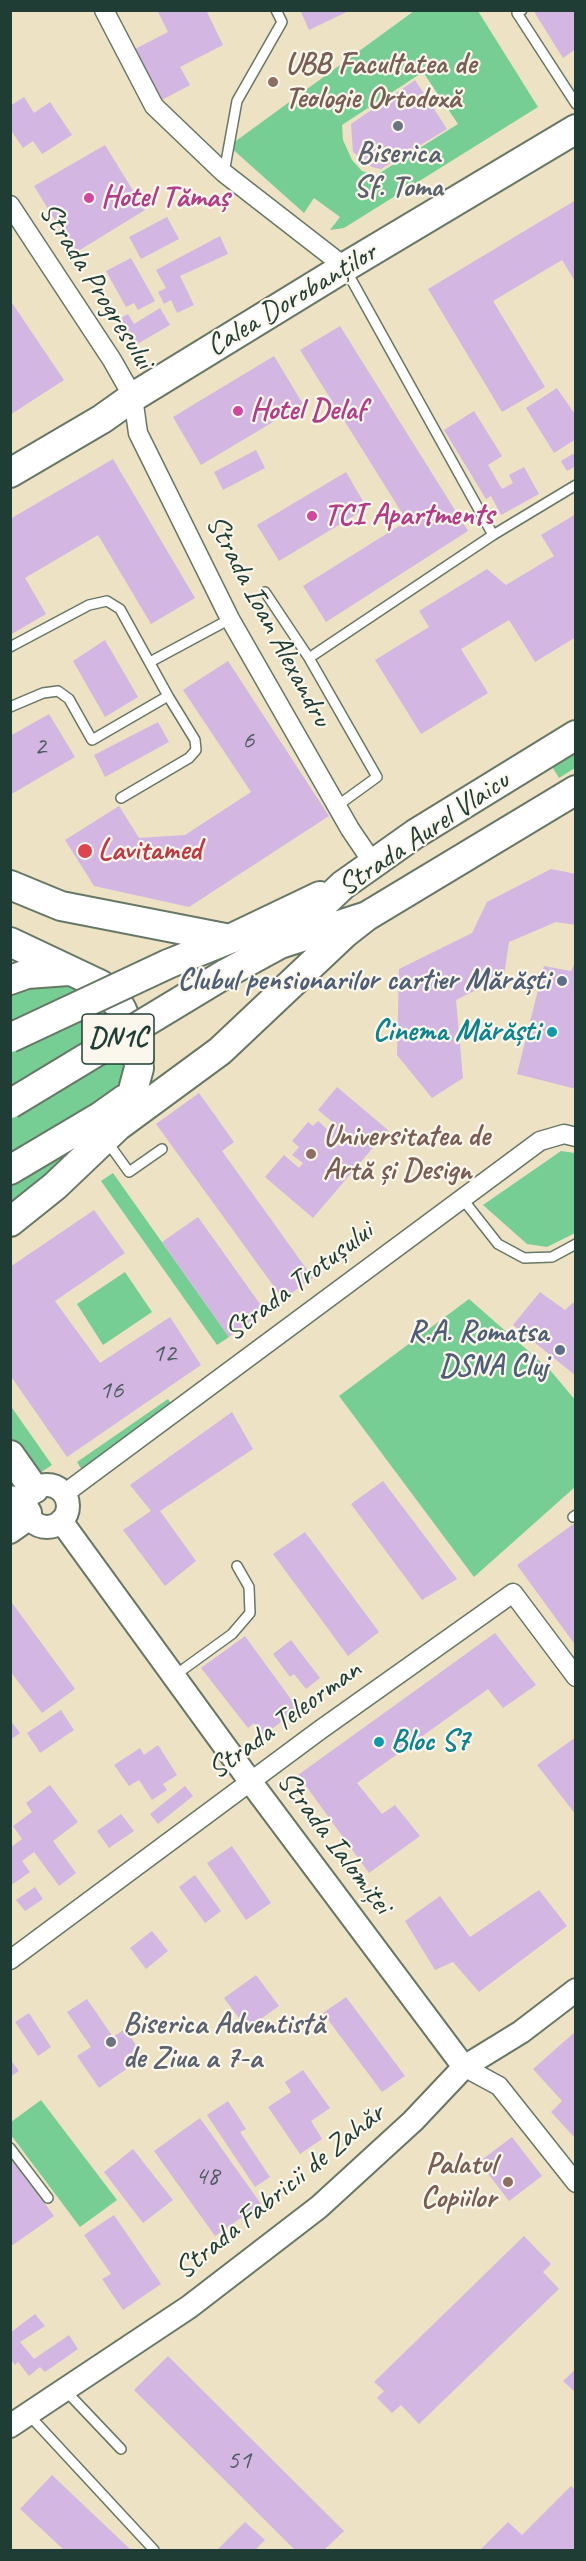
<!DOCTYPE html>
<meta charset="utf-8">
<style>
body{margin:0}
#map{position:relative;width:586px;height:2561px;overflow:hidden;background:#ede3c4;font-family:Caveat,sans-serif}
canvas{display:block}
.frame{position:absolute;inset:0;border:12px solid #1f3d34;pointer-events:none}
</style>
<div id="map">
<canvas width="586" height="2561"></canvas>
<div class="frame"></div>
</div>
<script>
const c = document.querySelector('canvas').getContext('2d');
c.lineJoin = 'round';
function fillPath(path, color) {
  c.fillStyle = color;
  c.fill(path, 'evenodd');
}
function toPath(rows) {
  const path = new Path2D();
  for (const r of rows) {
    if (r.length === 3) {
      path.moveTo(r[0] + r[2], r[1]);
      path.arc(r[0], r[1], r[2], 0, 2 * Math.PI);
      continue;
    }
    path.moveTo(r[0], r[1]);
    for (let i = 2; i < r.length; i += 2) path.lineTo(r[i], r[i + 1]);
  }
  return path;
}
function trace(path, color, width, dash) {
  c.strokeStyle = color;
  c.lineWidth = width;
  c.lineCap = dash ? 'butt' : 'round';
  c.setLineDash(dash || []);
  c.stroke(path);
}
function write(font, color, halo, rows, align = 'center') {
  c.font = font + ' Caveat,sans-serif';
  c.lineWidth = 4.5;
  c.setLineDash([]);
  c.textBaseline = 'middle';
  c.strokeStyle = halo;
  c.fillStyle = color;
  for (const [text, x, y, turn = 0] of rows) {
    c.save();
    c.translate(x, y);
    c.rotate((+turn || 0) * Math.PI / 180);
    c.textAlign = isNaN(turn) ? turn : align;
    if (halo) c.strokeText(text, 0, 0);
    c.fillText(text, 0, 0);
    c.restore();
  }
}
const green = toPath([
 [414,11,478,11,538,107,344,228,330,230,340,217,314,198,304,213,229,146],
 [423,72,458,124,375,176,362,171,352,160,343,140,342,125],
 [575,750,575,768,559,778,551,765],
 [74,976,106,998,132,1050,114,1124,11,1216,11,986],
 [561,1151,575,1153,575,1233,547,1247,527,1244,483,1205],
 [113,1173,229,1337,217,1345,101,1181],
 [125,1272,152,1312,103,1345,77,1304],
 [469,1299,550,1370,576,1401,575,1487,474,1577,339,1396],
 [168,1399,173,1407,82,1470,77,1462],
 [10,1405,52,1465,34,1477,11,1442],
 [41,2100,117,2200,80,2227,11,2135,11,2122]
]);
const building = toPath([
 [157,10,206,10,223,45,180,67,190,85,162,100,135,49,168,32],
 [300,10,351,10,309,30],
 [533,10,576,10,576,49,563,58],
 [415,80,447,129,381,169,372,167,353,152,351,124],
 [24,97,34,113,50,102,72,135,42,154,33,141,23,148,10,129,10,106],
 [105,145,145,210,75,253,34,186],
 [576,200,576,283,562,260,493,301,545,387,502,412,428,289],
 [167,217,179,239,141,259,129,237],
 [220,236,228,254,180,276,194,305,177,313,171,300,164,304,158,292,166,288,156,270],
 [131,258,155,301,138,310,134,303,126,307,106,271],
 [10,300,64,380,10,415],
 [160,308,170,325,132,347,117,320,128,314,134,324],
 [340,326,468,531,326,622,303,586,407,521,300,350],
 [274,356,303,404,201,465,173,417],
 [557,388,576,416,576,439,554,453,526,408],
 [474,411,502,456,488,465,502,489,513,483,509,475,524,467,539,494,501,515,491,496,486,499,444,430],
 [256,450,265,468,223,490,214,472],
 [576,452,576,466,567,471,561,461],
 [113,459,195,598,151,624,98,535,25,578,46,614,10,635,10,519],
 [346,472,367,508,279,561,257,525],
 [576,514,576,637,535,662,509,620,461,649,488,693,421,734,375,660,429,627,419,611,487,569,506,585,554,556,541,535],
 [105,640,138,697,105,717,73,661],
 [228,661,329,816,189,907,94,886,65,840,119,806,139,838,185,835,251,792,183,690],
 [49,714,75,757,10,795,10,736],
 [158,722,169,742,105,777,94,755],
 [551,869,576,874,576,925,556,922,509,942,504,976,456,1000,463,1078,432,1098,397,1055,399,969,472,933,487,902],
 [576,960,576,1089,517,1074,544,966,571,971],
 [337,1087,388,1130,313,1218,265,1177,284,1155,299,1168,303,1163,292,1155,299,1147,292,1141,308,1122,313,1126,318,1121,329,1131,335,1124,318,1110],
 [199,1093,234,1142,222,1151,313,1278,283,1299,156,1124],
 [94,1210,125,1253,55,1301,100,1363,170,1317,201,1365,67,1457,10,1375,10,1267],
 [198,1217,265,1311,229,1337,162,1242],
 [540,1292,565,1310,576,1300,576,1376,513,1325],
 [232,1412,253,1449,160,1511,196,1561,165,1586,123,1530,151,1511,130,1485],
 [383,1481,457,1579,422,1600,351,1504],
 [576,1522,576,1646,517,1565],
 [305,1532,379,1632,348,1656,273,1554],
 [10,1600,75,1689,42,1713,10,1671],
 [495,1633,536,1685,503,1708,488,1689,357,1783,382,1814,395,1805,420,1836,369,1873,298,1775],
 [245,1636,298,1709,264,1735,254,1723,248,1728,201,1668],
 [291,1640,320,1678,306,1689,294,1674,290,1677,273,1654],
 [61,1710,74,1730,40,1753,27,1733],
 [10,1720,20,1733,10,1740],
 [576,1737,576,1815,537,1765],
 [158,1745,177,1775,163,1784,167,1790,152,1800,139,1780,129,1786,114,1765,140,1748,144,1755],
 [50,1785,78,1822,53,1841,76,1873,59,1886,34,1852,22,1861,30,1872,10,1886,10,1848,22,1839,13,1826,32,1812,26,1803],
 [185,1786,193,1796,158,1824,150,1814],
 [121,1814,134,1831,109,1848,97,1831],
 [232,1846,271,1903,246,1920,207,1863],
 [195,1875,221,1911,205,1923,179,1887],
 [35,1887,43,1899,25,1911,16,1900],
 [539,1890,567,1926,479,1992,453,1962,435,1970,405,1921,440,1896,470,1937],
 [152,1931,168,1951,146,1969,130,1948],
 [256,1975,279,2006,247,2029,224,1998],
 [346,1997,405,2076,382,2092,323,2013],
 [87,1999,113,2037,125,2029,144,2057,99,2088,77,2056,91,2047,67,2012],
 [29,2013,51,2047,38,2056,15,2022],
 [576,2031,576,2139,551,2112,562,2101,533,2069],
 [10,2059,19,2071,10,2077],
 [303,2070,330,2108,311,2121,322,2139,300,2154,268,2107,291,2092,285,2082],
 [228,2101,246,2129,240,2132,270,2177,255,2187,207,2115],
 [200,2118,261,2204,215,2236,154,2151],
 [512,2137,542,2176,509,2201,479,2162],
 [133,2149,173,2200,143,2223,104,2172],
 [13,2160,54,2216,10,2247,10,2162],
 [114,2215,161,2284,123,2310,102,2279,111,2274,84,2235],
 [524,2236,551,2264,543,2272,559,2289,419,2424,401,2405,392,2413,377,2398,384,2391,374,2382],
 [35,2314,45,2326,20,2342,34,2359,69,2335,78,2349,45,2372,40,2367,29,2376,18,2362,15,2365,10,2358,10,2333],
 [168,2356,344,2531,324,2550,295,2550,134,2390],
 [576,2369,576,2393,563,2381],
 [52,2475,131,2550,64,2550,20,2509],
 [571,2486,576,2491,576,2550,480,2550,508,2522,522,2535],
 [245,2522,265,2540,255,2550,217,2550]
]);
const service = toPath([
 [522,10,517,13,576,104],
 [224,173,237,101,282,22,276,10],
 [346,270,493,535,576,485],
 [265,592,309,658,493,535],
 [10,647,89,605,107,601,120,609,168,696,92,740,69,699,58,691,43,693,10,707],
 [309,658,377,777,337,806],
 [150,662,230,619],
 [121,798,189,758,196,750,195,740,168,696],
 [106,1140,129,1172,162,1149],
 [461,1197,498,1244,524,1258,552,1257,576,1244],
 [573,1517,576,1515],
 [174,1676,232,1634,250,1613,249,1587,237,1566],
 [10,2148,48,2198],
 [65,2390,121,2449],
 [28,2414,154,2550]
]);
const minor = toPath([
 [104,10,154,106,224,173,345,267],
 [10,205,112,360,133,397,138,433,230,619,350,829,373,863],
 [64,1494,540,1141,564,1134,576,1137],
 [10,1960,320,1730,513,1593,576,1677],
 [464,2067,499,2086,576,2183]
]);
const tertiary = toPath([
 [47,1506,21],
 [61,1521,250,1781,464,2067],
 [10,1532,30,1518],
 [10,2426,189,2307,319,2207,413,2121,464,2067,521,2032,576,1990]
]);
const primary = toPath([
 [10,473,102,419,133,397,345,267,576,129],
 [10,885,61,906,230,939],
 [286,939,343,885,415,834,576,735],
 [10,942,101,985,121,1008,137,1044,139,1068,132,1094,118,1126],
 [168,964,230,939,320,896],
 [225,974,280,944,367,916,576,790],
 [10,980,27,974,68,971],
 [10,1170,101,1116,125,1099],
 [10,1222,55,1186,118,1126,220,1051,344,934,367,916],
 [10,1455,34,1489],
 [10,1500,27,1513]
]);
const primaryBridge = toPath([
 [10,1038,168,964],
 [10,1104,225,974]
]);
const markers = [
 [273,82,6,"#8d6e63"],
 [398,126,6,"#6b7280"],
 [89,198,6,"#d1479c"],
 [238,411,6,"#d1479c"],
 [312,516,6,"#d1479c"],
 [85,851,8,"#e0444e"],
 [562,981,6,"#5c6f8a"],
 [552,1032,6,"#0f9aa8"],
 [311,1154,6,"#8d6e63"],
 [560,1350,6,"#5c6f8a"],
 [379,1742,6,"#0f9aa8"],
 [111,2042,6,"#6b7280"],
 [508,2182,6,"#8d6e63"]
];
const numberNames = [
 ["6",248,741],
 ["2",40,747],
 ["12",164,1354],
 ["16",111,1391],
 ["48",207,2177],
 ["51",239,2461]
];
const shields = [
 [118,1039,72]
];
const shieldNames = [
 ["DN1C",118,1039]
];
const educationNames = [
 ["UBB Facultatea de",285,65],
 ["Teologie Ortodoxă",285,99],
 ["Universitatea de",323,1137],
 ["Artă și Design",323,1171],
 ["Palatul",496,2165,"right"],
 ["Copiilor",496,2199,"right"]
];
const worshipNames = [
 ["Biserica",398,154],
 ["Sf. Toma",398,188],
 ["Biserica Adventistă",123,2025,"left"],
 ["de Ziua a 7-a",123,2059,"left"]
];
const hotelNames = [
 ["Hotel Tămaș",101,198],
 ["Hotel Delaf",250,411],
 ["TCI Apartments",324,516]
];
const streetNames = [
 ["Strada Progresului",96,286,58],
 ["Calea Dorobanților",292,300,-31],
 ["Strada Ioan Alexandru",268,621,62],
 ["Strada Aurel Vlaicu",424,834,-34],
 ["Strada Trotușului",299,1282,-37],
 ["Strada Teleorman",285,1720,-36],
 ["Strada Ialomiței",334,1843,53],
 ["Strada Fabricii de Zahăr",280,2192,-39]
];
const healthNames = [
 ["Lavitamed",98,851]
];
const serviceNames = [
 ["Clubul pensionarilor cartier Mărăști",550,981],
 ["R.A. Romatsa",548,1333],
 ["DSNA Cluj",548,1367]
];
const cultureNames = [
 ["Cinema Mărăști",540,1032],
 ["Bloc S7",391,1742,"left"]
];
fillPath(green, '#76ce94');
fillPath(building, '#d3b6e1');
trace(service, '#677766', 12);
trace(minor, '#677766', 21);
trace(tertiary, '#677766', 26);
trace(primary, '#677766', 32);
trace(service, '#fff', 9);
trace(minor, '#fff', 18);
trace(tertiary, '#fff', 22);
trace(primary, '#fff', 28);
trace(primaryBridge, '#677766', 32, []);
trace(primaryBridge, '#fff', 28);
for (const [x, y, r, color] of markers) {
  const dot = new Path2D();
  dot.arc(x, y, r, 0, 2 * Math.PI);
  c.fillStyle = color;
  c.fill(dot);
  trace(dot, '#fbf7ec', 2);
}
write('27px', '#4c5b5f', null, numberNames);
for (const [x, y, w] of shields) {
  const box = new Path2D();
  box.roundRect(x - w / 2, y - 25, w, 50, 4.5);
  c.fillStyle = '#fbf7ec';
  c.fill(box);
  trace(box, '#1f3d34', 1.5);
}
write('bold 28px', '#1f3d34', null, shieldNames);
write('bold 30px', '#785e54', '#fbf7ec', educationNames, 'left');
write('bold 30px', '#5b616d', '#fbf7ec', worshipNames);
write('bold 30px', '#b23c85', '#fbf7ec', hotelNames, 'left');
write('30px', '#1f3d34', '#fbf7ec', streetNames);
write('bold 30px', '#be3a42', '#fbf7ec', healthNames, 'left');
write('bold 30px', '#4e5e75', '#fbf7ec', serviceNames, 'right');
write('bold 30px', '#0d838f', '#fbf7ec', cultureNames, 'right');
</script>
